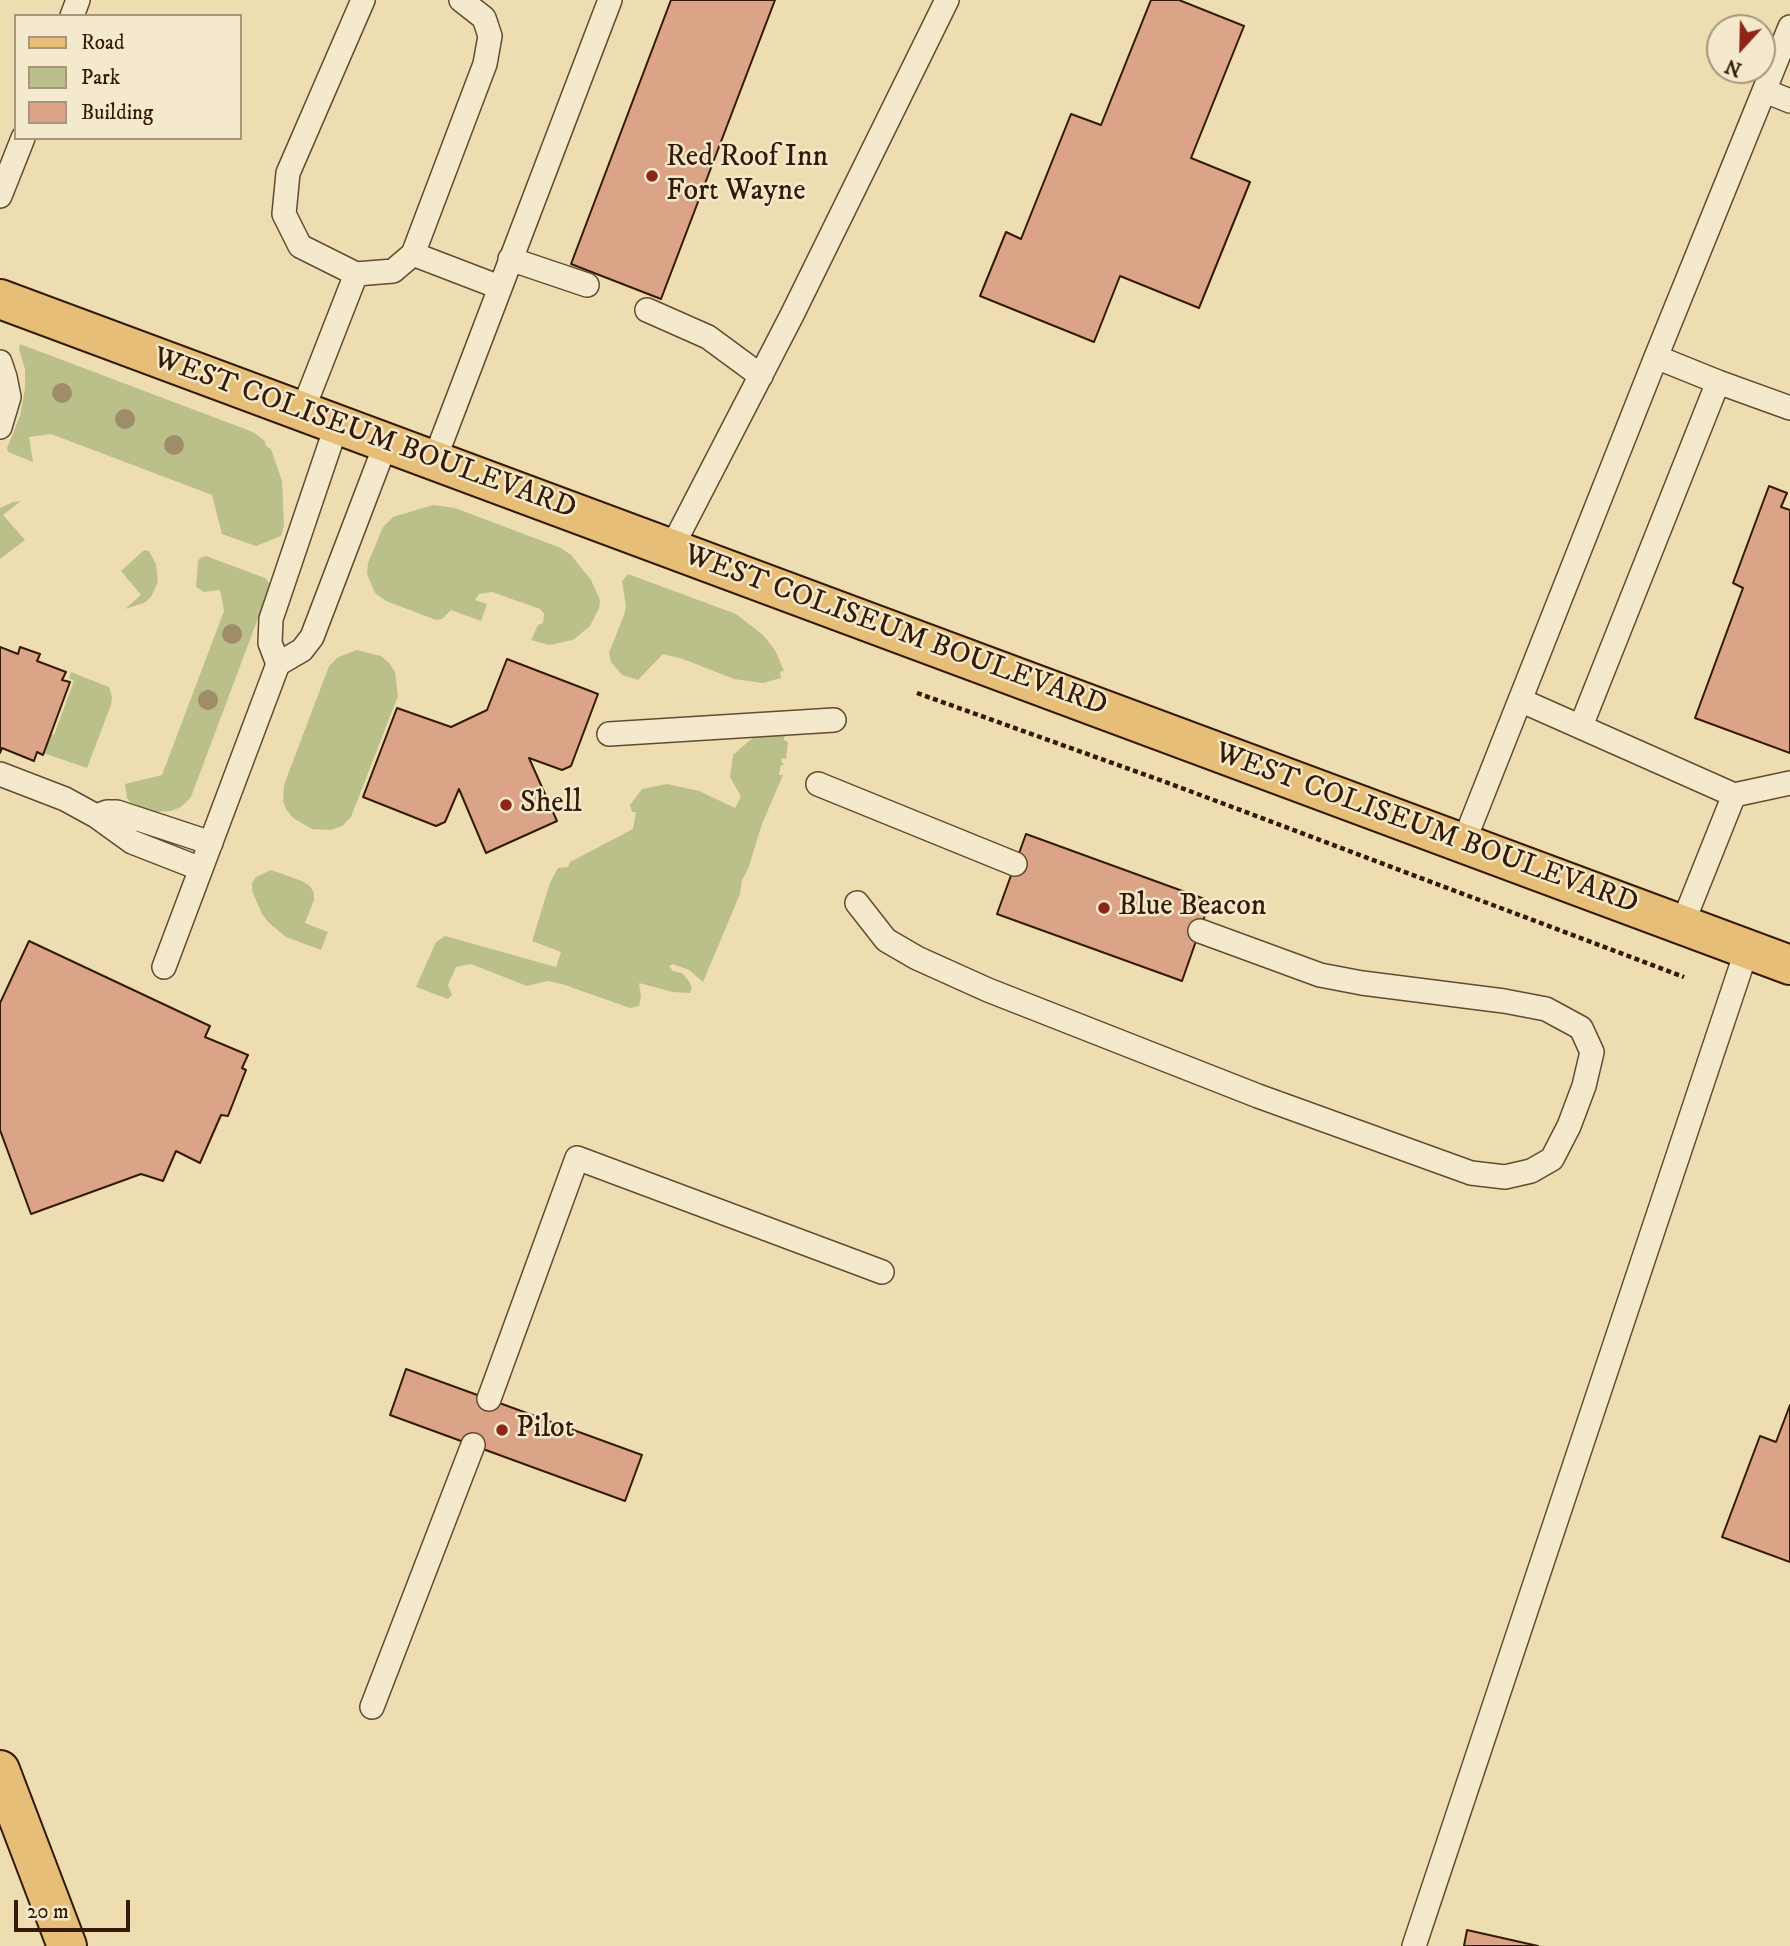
<!DOCTYPE html>
<style>
body{margin:0}
#map{position:relative;width:1790px;height:1946px;overflow:hidden;background:#eeddb1;font-family:"IM FELL DW Pica",serif}
canvas{display:block}
.legend{position:absolute;left:14px;top:14px;width:228px;height:126px;box-sizing:border-box;background:#f4e9cc;border:2px solid #a7967c;margin:0;padding:9px 12px;list-style:none;font-size:21px;color:#341a05}
.legend li{display:flex;align-items:center;gap:14px;height:35px}
.legend b{width:35px;border:2px solid #a7967c}
.north{position:absolute;left:1706px;top:14px;width:70px;height:70px;box-sizing:border-box;background:#f4e9cc;border:2px solid #a7967c;border-radius:50%;rotate:202deg;font-size:19px;font-weight:700;line-height:28px;text-align:center;color:#341a05}
.north::after{content:'';display:block;margin:auto;width:24px;height:32px;background:#8f2418;clip-path:polygon(50% 0,100% 100%,50% 72%,0 100%)}
.scale{position:absolute;left:14px;top:1900px;width:116px;height:32px;box-sizing:border-box;border:4px solid #341a05;border-top:0;padding-left:9px;font-size:21px;line-height:24px;white-space:nowrap;color:#341a05;-webkit-text-stroke:5px #f4e9cc;paint-order:stroke}
</style>
<div id="map">
<canvas width="1790" height="1946"></canvas>
<ul class="legend">
<li><b style="height:9px;background:#e7be78"></b>Road</li>
<li><b style="height:19px;background:#bbc08a"></b>Park</li>
<li><b style="height:19px;background:#dca486"></b>Building</li>
</ul>
<div class="north">N</div>
<div class="scale">20 m</div>
</div>
<script>
const c = document.querySelector('canvas').getContext('2d');
c.lineJoin = 'round';
function fillPath(path, color) {
  c.fillStyle = color;
  c.fill(path, 'evenodd');
}
function toPath(rows) {
  const path = new Path2D();
  for (const r of rows) {
    path.moveTo(r[0], r[1]);
    for (let i = 2; i < r.length; i += 2) path.lineTo(r[i], r[i + 1]);
  }
  return path;
}
function trace(path, color, width, dash) {
  c.strokeStyle = color;
  c.lineWidth = width;
  c.lineCap = dash ? 'butt' : 'round';
  c.setLineDash(dash || []);
  c.stroke(path);
}
function write(font, color, halo, rows, align = 'center') {
  c.font = font + ' "IM FELL DW Pica",serif';
  c.lineWidth = 5;
  c.setLineDash([]);
  c.textBaseline = 'middle';
  c.strokeStyle = halo;
  c.fillStyle = color;
  for (const [text, x, y, turn = 0] of rows) {
    c.save();
    c.translate(x, y);
    c.rotate((+turn || 0) * Math.PI / 180);
    c.textAlign = isNaN(turn) ? turn : align;
    if (halo) c.strokeText(text, 0, 0);
    c.fillText(text, 0, 0);
    c.restore();
  }
}
const green = toPath([
 [20,344,253,432,265,441,266,446,271,449,282,481,284,525,281,536,256,546,222,534,212,495,51,434,29,437,33,462,8,452,7,448,20,416,25,389,25,369,19,349],
 [21,501,3,515,25,540,0,559,0,508,13,502],
 [433,505,455,508,561,548,571,555,591,580,600,600,599,608,590,626,573,640,549,645,531,640,538,625,543,623,544,614,540,609,492,592,479,594,475,600,487,604,481,621,451,610,442,619,436,620,386,601,375,593,367,574,368,563,383,527,393,517],
 [144,550,149,551,156,564,158,582,151,597,144,603,125,609,141,595,121,571],
 [206,556,265,578,270,584,269,589,191,797,181,807,171,811,153,812,130,802,127,798,125,784,162,775,224,611,220,590,204,592,196,587,198,562,200,558],
 [628,574,736,614,763,635,775,650,784,671,780,672,781,678,763,683,734,679,683,659,663,654,638,680,622,675,611,662,609,653,624,615,626,607,622,581],
 [357,650,381,656,390,664,395,672,398,696,351,817,342,826,331,830,312,829,293,818,286,809,283,801,284,785,329,666,338,657],
 [71,672,109,687,112,697,111,705,87,768,43,753,50,734,54,735,74,681,69,678],
 [785,727,784,740,788,742,786,759,782,758,781,761,784,765,781,765,779,775,783,775,762,824,748,869,742,880,740,894,703,982,689,970,673,964,669,966,673,971,682,973,688,980,692,987,690,993,673,992,639,983,641,997,639,1006,630,1008,562,984,548,981,527,986,471,964,456,967,448,985,452,995,448,999,416,987,436,942,445,936,556,967,561,952,532,941,550,883,558,868,568,867,570,862,633,829,636,812,632,812,630,805,642,789,667,784,699,791,735,808,741,797,730,777,733,755,758,733],
 [271,870,302,881,310,886,314,893,314,900,305,923,328,932,321,950,286,937,269,923,262,914,252,891,252,883,256,877]
]);
const building = toPath([
 [671,0,775,0,661,299,571,264,671,0],
 [1151,0,1179,0,1244,26,1191,158,1250,182,1199,308,1120,276,1094,342,980,296,1006,232,1021,239,1071,114,1101,125,1151,0],
 [1769,486,1787,493,1781,507,1790,510,1790,753,1695,718,1743,588,1733,583,1769,486],
 [0,647,18,654,20,647,40,654,37,661,66,672,62,680,70,682,43,755,37,752,34,761,2,748,0,753,0,647],
 [507,659,598,694,571,766,562,770,529,758,557,821,486,853,459,789,445,822,436,826,363,797,397,708,451,727,487,710,507,659],
 [1026,834,1210,901,1182,981,997,914,1026,834],
 [29,941,210,1026,205,1037,248,1055,242,1068,246,1070,228,1116,221,1115,200,1163,176,1151,163,1181,141,1174,31,1214,0,1130,0,1003,29,941],
 [406,1369,642,1455,625,1501,390,1415,406,1369],
 [1790,1405,1790,1562,1722,1537,1760,1436,1776,1442,1790,1405],
 [1467,1930,1538,1946,1464,1946,1467,1930]
]);
const path = toPath([
 [917,693,1171,784,1684,977]
]);
const lane = toPath([
 [363,0,288,173,284,214,300,246,356,274,393,271,413,254,485,64,490,36,484,18,461,0],
 [72,16,78,0],
 [1765,91,1790,101],
 [0,196,23,138],
 [413,254,499,287],
 [510,259,587,285],
 [647,310,708,337,761,376],
 [0,362,5,377,9,397,0,427],
 [1718,382,1790,408],
 [302,412,356,274],
 [434,461,610,0],
 [671,549,792,315,947,0],
 [278,664,270,643,271,619,337,424],
 [1520,700,1734,795,1682,925],
 [1581,726,1718,382,1656,357],
 [609,734,834,720],
 [0,774,65,799,96,816,132,842,201,869],
 [818,784,1015,864],
 [1734,795,1790,783],
 [96,816,107,812,117,812,211,843],
 [1463,844,1656,357,1790,27],
 [857,903,886,940,917,958,988,990,1258,1096,1471,1173,1505,1177,1531,1171,1552,1159,1569,1126,1584,1086,1592,1052,1581,1028,1546,1009,1504,1001,1362,983,1320,975,1200,931],
 [164,967,278,664,302,650,312,637,386,443],
 [489,1399,577,1158,882,1272],
 [372,1707,473,1445],
 [1414,1946,1747,949]
]);
const primary = toPath([
 [0,299,1790,965]
]);
const highway = toPath([
 [0,1770,67,1946]
]);
const trees = [
 [62,393],
 [125,419],
 [174,445],
 [232,634],
 [208,700]
];
const markers = [
 [652,176,7,"#8f2418"],
 [506,805,7,"#8f2418"],
 [1104,908,7,"#8f2418"],
 [502,1430,7,"#8f2418"]
];
const poiNames = [
 ["Red Roof Inn",666,159],
 ["Fort Wayne",666,193],
 ["Shell",520,805],
 ["Blue Beacon",1118,908],
 ["Pilot",516,1430]
];
const streetNames = [
 ["WEST COLISEUM BOULEVARD",364,435,20],
 ["WEST COLISEUM BOULEVARD",895,632,20],
 ["WEST COLISEUM BOULEVARD",1426,830,20]
];
fillPath(green, '#bbc08a');
fillPath(building, '#dca486');
trace(building, '#341a05', 2);
trace(lane, '#624b30', 26);
trace(primary, '#341a05', 42);
trace(highway, '#341a05', 42);
trace(path, '#341a05', 4.5, [5, 3.5]);
trace(lane, '#f4e9cc', 23);
trace(primary, '#e7be78', 38);
trace(highway, '#e7be78', 38);
c.fillStyle = '#9e8d68';
for (const [x, y] of trees) {
  c.beginPath();
  c.arc(x, y, 10, 0, 2 * Math.PI);
  c.fill();
}
for (const [x, y, r, color] of markers) {
  const dot = new Path2D();
  dot.arc(x, y, r, 0, 2 * Math.PI);
  c.fillStyle = color;
  c.fill(dot);
  trace(dot, '#f4e9cc', 2.5);
}
write('30px', '#341a05', '#f4e9cc', poiNames, 'left');
write('30px', '#341a05', '#f4e9cc', streetNames);
</script>
